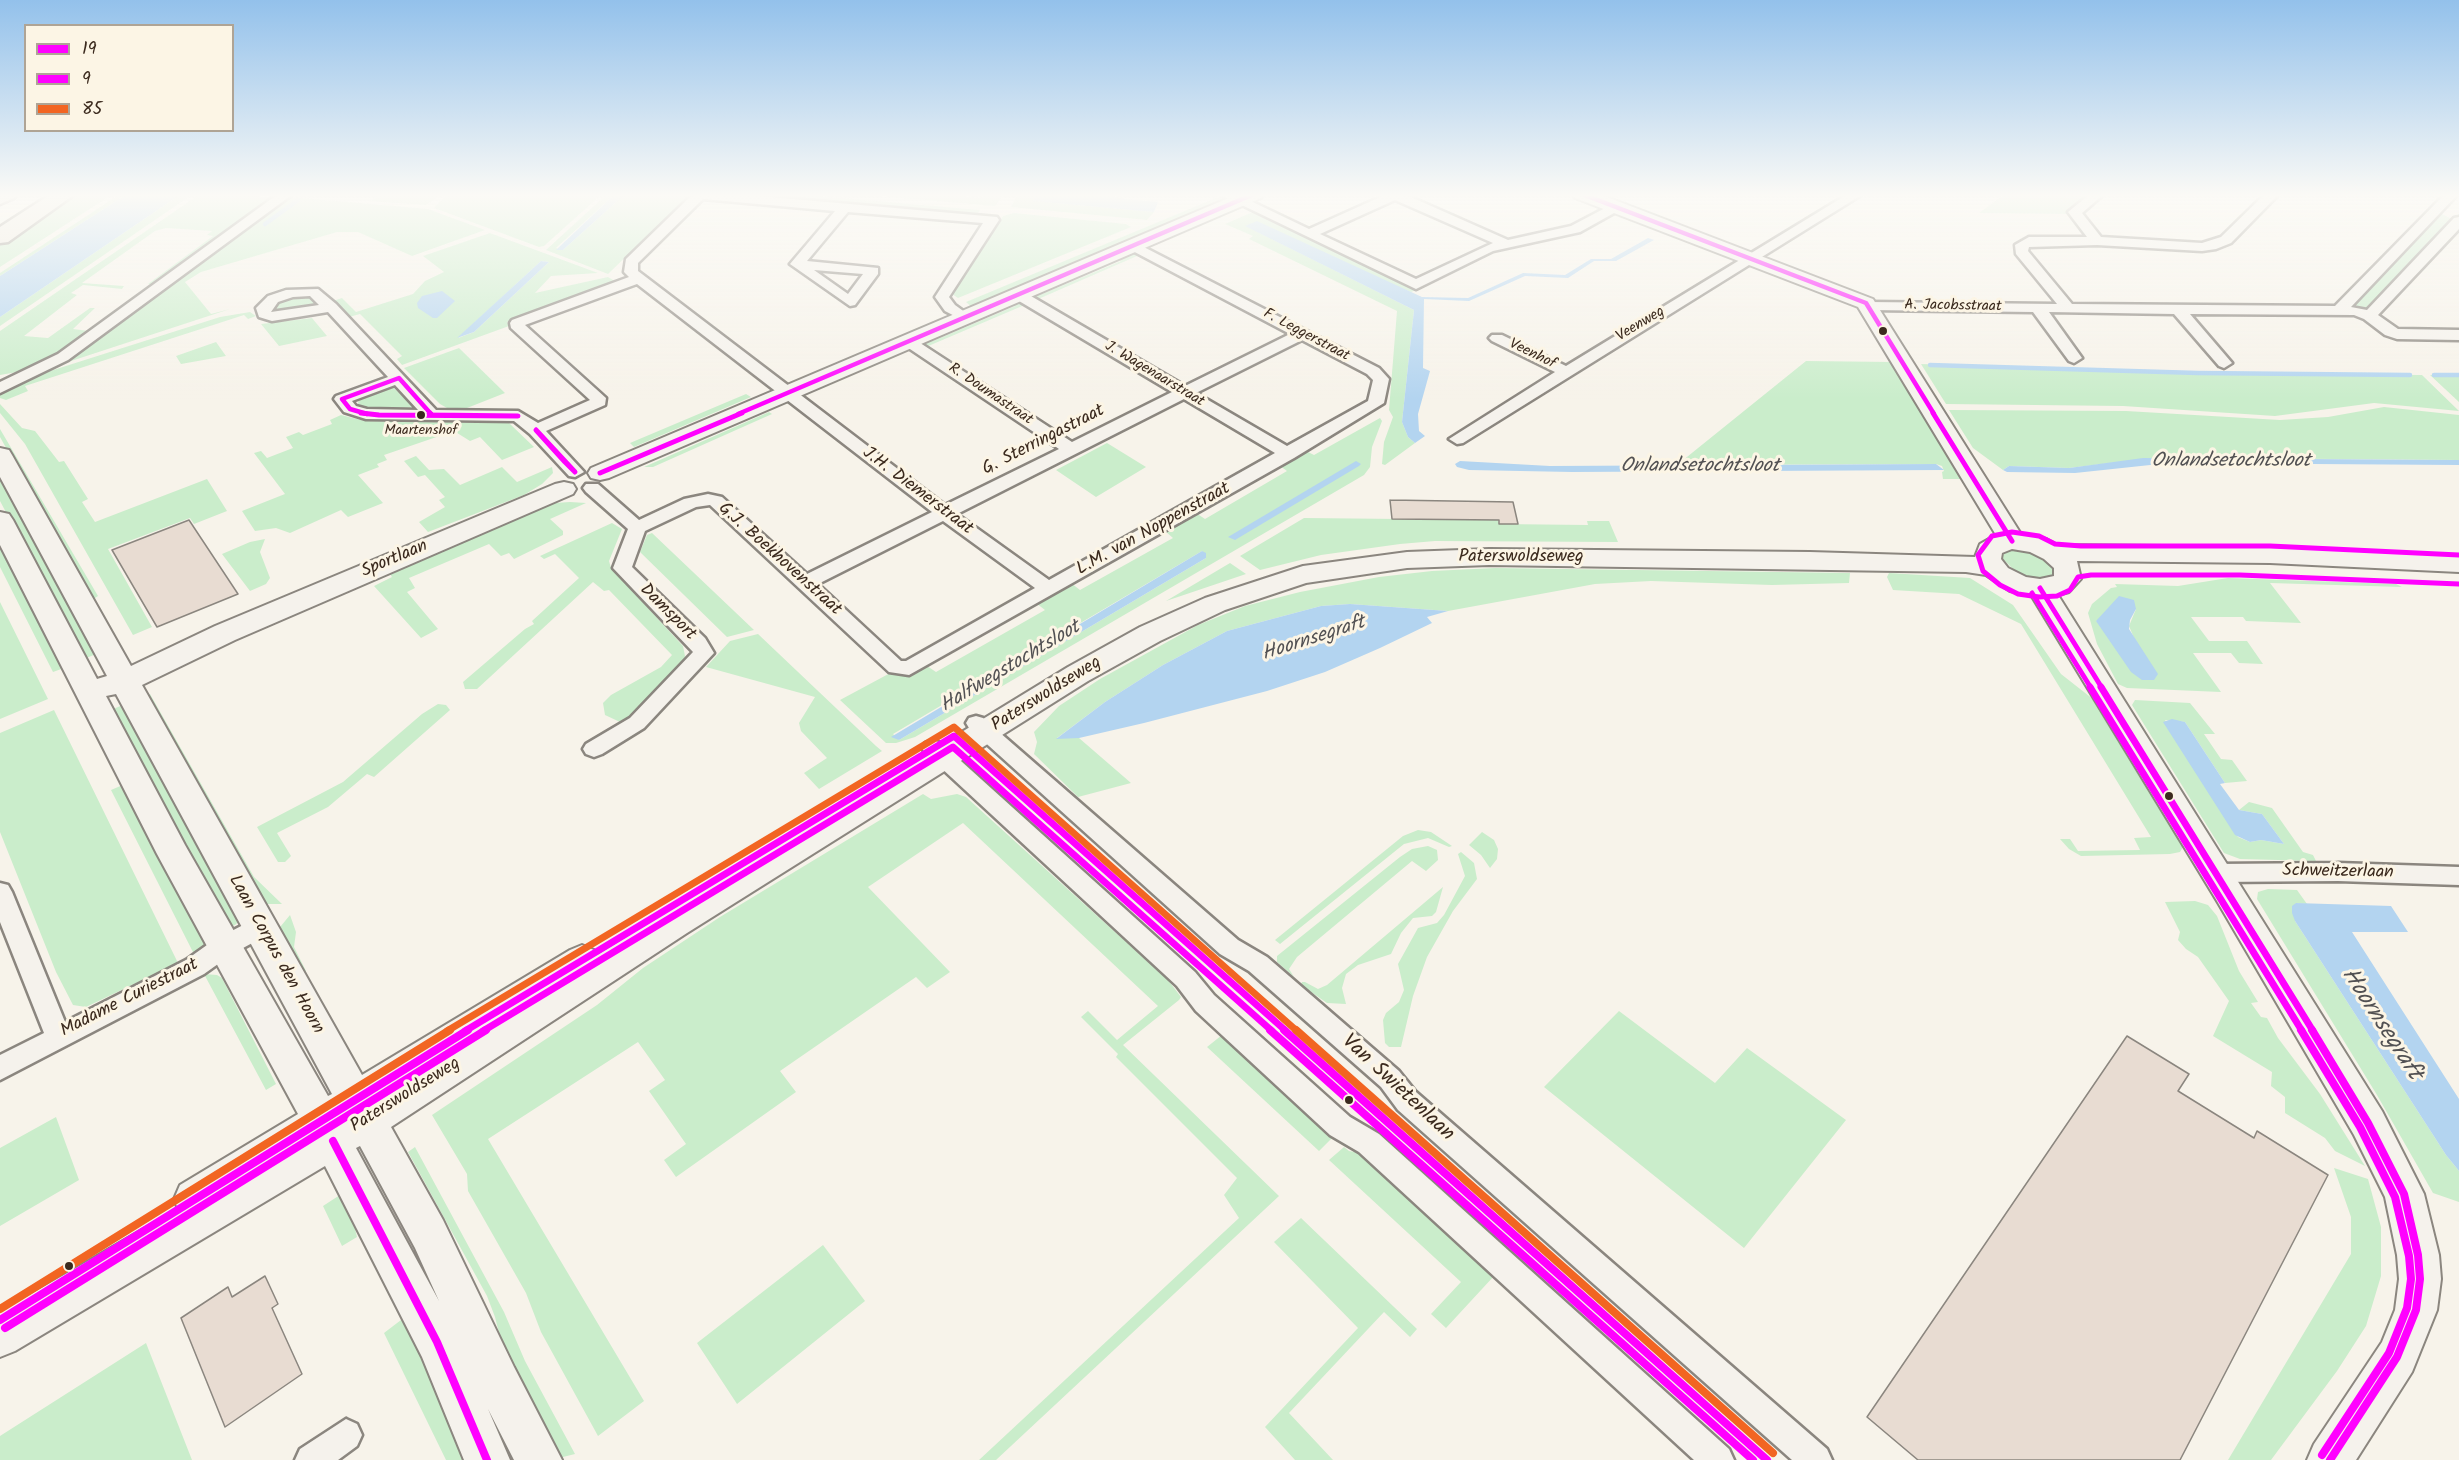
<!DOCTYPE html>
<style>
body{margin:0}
#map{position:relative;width:2459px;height:1460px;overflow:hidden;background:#f7f3ea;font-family:Kalam,sans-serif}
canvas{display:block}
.legend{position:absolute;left:24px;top:24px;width:210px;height:108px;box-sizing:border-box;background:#fcf5e5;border:2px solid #afa495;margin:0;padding:8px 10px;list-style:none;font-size:18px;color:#3b2a1e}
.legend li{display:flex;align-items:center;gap:12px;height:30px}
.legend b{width:30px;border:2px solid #afa495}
</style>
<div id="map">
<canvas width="2459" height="1460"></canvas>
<ul class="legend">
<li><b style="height:8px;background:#f0f"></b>19</li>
<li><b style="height:8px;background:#f0f"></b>9</li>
<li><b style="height:8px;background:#f26522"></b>85</li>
</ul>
</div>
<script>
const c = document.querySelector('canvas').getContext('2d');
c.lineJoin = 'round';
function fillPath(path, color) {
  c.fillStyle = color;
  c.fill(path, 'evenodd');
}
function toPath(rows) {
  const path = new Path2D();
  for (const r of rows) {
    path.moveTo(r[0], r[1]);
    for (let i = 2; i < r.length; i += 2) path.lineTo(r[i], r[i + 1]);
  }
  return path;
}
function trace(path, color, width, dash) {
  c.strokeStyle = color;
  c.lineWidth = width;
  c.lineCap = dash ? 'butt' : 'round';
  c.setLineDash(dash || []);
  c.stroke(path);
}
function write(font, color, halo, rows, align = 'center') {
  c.font = font + ' Kalam,sans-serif';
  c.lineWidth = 6;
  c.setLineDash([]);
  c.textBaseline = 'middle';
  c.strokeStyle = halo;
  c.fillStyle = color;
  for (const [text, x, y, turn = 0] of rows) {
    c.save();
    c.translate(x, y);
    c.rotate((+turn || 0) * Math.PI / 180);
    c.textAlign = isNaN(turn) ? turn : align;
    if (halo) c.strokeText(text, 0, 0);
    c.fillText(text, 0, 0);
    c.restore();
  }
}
const green = toPath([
 [70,194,113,194,0,267,0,240],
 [120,194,127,194,0,276,0,273],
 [181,194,193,194,0,326,0,317],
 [200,194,275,197,156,285,148,284,213,236,207,235,212,231,166,228,155,231,82,283,124,286,122,289,83,285,71,293,77,295,24,336,48,338,90,308,95,308,73,329,89,331,42,363,23,371,0,375,0,331],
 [381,194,442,194,426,205,370,201],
 [447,194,602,194,544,246,539,247,434,208],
 [607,194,615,194,556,248,563,250,625,194,691,194,608,274,546,250],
 [733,194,795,194,980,210,976,216],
 [857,194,942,194,982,198,985,194,1004,194,995,206],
 [1018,194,1038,194,1034,201,1154,212,1147,220,1011,207],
 [2005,194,2089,194,2068,211,2069,214,1979,213],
 [1223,195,1229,198,973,308,966,302],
 [290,197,428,209,485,230,412,256,358,232,337,232,201,272,185,282,211,314,230,309,62,364],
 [1255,211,1419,289,1411,292,1246,226,1414,310,1402,422,1408,437,1415,443,1385,465,1382,464,1384,442,1393,417,1389,410,1397,311,1249,239,1253,236,1225,224],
 [1014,213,1126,224,1131,227,958,298,952,294,1003,216],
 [2442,214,2452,219,2370,308,2364,310,2354,306,2352,304,2437,215],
 [490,233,598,273,551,276,535,293,608,277,618,283,507,322,509,326,402,365,397,359,402,356,360,314,349,317,333,301,342,298,356,312,413,294,425,281,444,272,423,256],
 [541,261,549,262,474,332,458,338],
 [1135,251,1144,253,1036,300,1032,297,1036,291,1042,294,1121,261,1114,257],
 [297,296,311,297,315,302,308,309,273,311,273,307,279,302],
 [1018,301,1027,304,926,347,922,344,927,337,933,341,1015,306,1008,302],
 [250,312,256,316,248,319,244,315,25,386,28,391,6,400,0,398,0,392,47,372,220,317],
 [312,318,327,336,279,346,261,324],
 [216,342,226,356,181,364,176,356],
 [459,348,505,393,467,408,447,408,440,404,404,368],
 [1806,361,1893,362,1961,479,1943,479,1942,472,1944,471,1942,466,1936,464,1677,465],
 [1921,364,2198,373,2422,375,2459,411,2374,403,2275,416,2123,406,1946,404],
 [2430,375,2459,375,2459,402],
 [392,386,414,407,402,410,369,408,358,404,359,398],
 [746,394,751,397,634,447,630,443],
 [0,404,22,428,35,431,59,462,64,461,88,499,82,502,95,522,207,479,227,511,194,524,190,518,108,549,152,627,133,635,25,444,0,413],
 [2384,407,2459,415,2459,460,2207,458,2127,461,2069,468,2009,466,2003,470,1973,448,1949,410,2126,411,2280,420,2328,417],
 [769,412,772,414,653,467,644,467],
 [341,415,365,421,509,423,534,447,502,460,480,437,470,441,454,431,384,455,387,460,377,464,379,467,358,475,383,503,348,517,341,510,290,533,276,528,255,531,242,511,285,494,254,453,261,451,267,458,293,448,286,437,299,432,303,435,332,424,330,420],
 [1380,418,1382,421,1372,447,1370,467,1364,475,915,737,896,743,886,743,840,700,894,671,898,674,913,673,927,666,936,672,1045,610,1036,603,1071,583,1080,590,1173,538,1165,531,1177,524,1196,513,1205,519,1287,471,1280,466,1306,451,1314,455],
 [1202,551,1206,558,899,740,893,734],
 [0,429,98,596,95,598,91,600,0,437],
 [1107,443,1146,467,1096,497,1056,470],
 [416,456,429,470,444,469,460,485,502,467,517,482,552,467,553,473,542,484,524,495,428,532,419,522,445,507,439,500,445,497,425,475,418,477,404,461],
 [0,474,96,654,84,659,0,501],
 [570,502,586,503,550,519,563,531,563,535,514,559,509,553,501,556,489,544,409,578,415,588,407,592,438,629,421,638,374,586,392,577,389,573,531,512,555,503],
 [1304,518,1498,520,1499,524,1588,525,1587,521,1609,521,1618,542,1435,541,1400,544,1321,555,1260,570,1240,556],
 [612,523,622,529,609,561,611,568,683,646,685,656,682,666,630,721,620,722,605,715,603,703,611,695,661,667,672,655,609,590,604,591,593,582,477,689,465,689,463,682,525,629,534,624,532,621,579,578,555,554,544,559,540,556],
 [652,533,754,630,727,637,640,552,647,535],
 [265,539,260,552,270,578,266,584,250,591,222,554,250,542],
 [0,542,64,668,53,672,0,567],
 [2012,549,2028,549,2056,565,2054,575,2033,579,2017,573,2003,559,2003,555],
 [1230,563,1246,574,1166,601],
 [1495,568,1850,573,1849,583,1772,585,1651,581,1595,584,1448,611,1350,604,1321,606,1227,631,1163,665,1105,702,1057,738,1079,738,1131,783,1078,797,1034,754,1037,742,1034,732,1059,706,1100,679,1198,625,1245,606,1300,592,1379,577,1432,571],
 [1889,573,1970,578,2013,605,2061,674,2103,707,2184,845,2180,852,2170,854,2081,856,2069,849,2060,839,2070,839,2078,851,2140,850,2134,838,2151,837,2021,624,1959,594,1893,590,1887,577],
 [2228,578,2396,584,2402,587,2270,583,2301,623,2246,621,2243,617,2191,617,2209,641,2247,641,2263,664,2239,663,2231,653,2193,653,2221,692,2127,688,2118,684,2097,644,2088,613,2092,604,2111,588,2117,587,2115,584,2178,586],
 [2136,609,2129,626,2134,638,2096,621],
 [0,602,48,699,0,719],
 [758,634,876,746,882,751,819,789,804,773,827,758,801,731,799,723,815,697,706,667,730,641],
 [150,694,254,877,282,904,262,904,145,696],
 [2135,700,2190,703,2215,734,2204,734,2221,759,2232,760,2247,781,2225,783,2185,722,2165,720,2238,837,2250,842,2261,840,2284,844,2262,814,2239,810,2249,802,2272,808,2303,852,2313,855,2316,861,2240,859,2224,853,2132,705],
 [125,704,240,920,235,925,230,927,111,710],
 [438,704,446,705,450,710,374,777,367,774,328,807,277,833,291,856,285,862,278,862,257,827,343,782,422,714],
 [54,710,178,963,86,1007,73,1005,56,972,0,832,0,733],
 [125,784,210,953,197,960,111,790],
 [923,794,931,799,957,794,966,797,1168,980,1181,997,1179,1000,1123,1045,1279,1196,996,1460,979,1460,1239,1218,1224,1195,1237,1178,1116,1057,1118,1054,1081,1017,1088,1011,1117,1040,1158,1006,963,823,868,887,950,972,927,988,916,977,780,1071,796,1092,676,1177,664,1160,686,1144,649,1091,665,1080,638,1042,488,1139,644,1401,598,1436,541,1332,526,1293,468,1191,467,1174,432,1115,597,1005,643,968,720,917],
 [1418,830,1431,832,1452,846,1449,847,1428,838,1404,844,1280,944,1275,940,1403,836],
 [1482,832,1494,840,1498,849,1497,859,1490,868,1481,855,1469,845],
 [1428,846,1437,850,1438,860,1426,871,1412,861,1297,957,1289,969,1294,977,1277,962,1277,956,1400,857,1412,849],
 [1461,852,1474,863,1477,879,1453,911,1427,957,1413,996,1401,1047,1389,1047,1385,1043,1383,1020,1386,1013,1399,1002,1404,990,1398,964,1418,928,1437,923,1444,915,1465,876,1458,854],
 [1443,887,1436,912,1432,916,1413,918,1401,933,1391,954,1358,965,1346,974,1342,988,1346,1004,1327,1003,1301,985,1302,982,1305,982,1318,989,1327,985],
 [2268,889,2297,890,2307,904,2296,903,2295,921,2446,1155,2459,1171,2459,1202,2433,1193,2377,1095,2257,899,2258,892],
 [2195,901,2208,905,2217,916,2239,971,2258,1002,2251,1003,2261,1017,2267,1018,2278,1038,2320,1094,2365,1166,2335,1151,2325,1138,2285,1113,2285,1097,2271,1086,2272,1072,2213,1036,2229,1001,2198,957,2186,949,2178,940,2180,932,2165,902],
 [290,915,296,932,294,947,306,971,300,975,276,932],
 [204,974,217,975,222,978,276,1084,266,1090],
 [1619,1011,1715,1083,1747,1048,1846,1120,1744,1248,1544,1087],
 [1222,1035,1333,1137,1319,1151,1207,1047],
 [56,1117,79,1180,0,1226,0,1148],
 [415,1147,504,1312,525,1361,575,1454,559,1458,512,1385,495,1317,487,1296,408,1152],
 [1344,1147,1349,1151,1360,1153,1494,1276,1446,1328,1431,1314,1461,1282,1329,1160],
 [2334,1168,2368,1179,2381,1227,2381,1276,2366,1326,2337,1371,2271,1460,2228,1460,2351,1254,2351,1217],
 [346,1191,357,1237,342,1246,323,1206],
 [1301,1218,1417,1329,1410,1337,1384,1312,1289,1413,1333,1460,1295,1460,1265,1427,1358,1328,1274,1242],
 [823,1245,865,1301,737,1404,697,1343],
 [401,1320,424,1343,477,1460,446,1460,384,1333],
 [146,1343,192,1460,0,1460,0,1436]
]);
const water = toPath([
 [127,194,181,194,0,317,0,276],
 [615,194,625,194,563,250,556,250],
 [1038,194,1107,194,1124,199,1158,202,1154,212,1033,201],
 [1257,221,1422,297,1468,298,1523,273,1565,275,1591,259,1611,259,1648,238,1654,240,1616,261,1594,261,1568,278,1525,276,1469,301,1424,299,1423,368,1430,371,1418,414,1419,431,1425,436,1415,443,1408,437,1402,422,1414,310,1245,226],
 [541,261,549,262,474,332,457,338],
 [442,291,455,301,437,318,433,318,418,308,417,303,422,296],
 [2143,458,2459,460,2459,465,2169,463,2075,473,2007,472,2003,470,2009,466,2069,468],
 [1356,461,1361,464,1359,466,1235,540,1228,537],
 [1460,461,1550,466,1936,464,1944,470,1572,472,1469,470,1457,467,1455,464],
 [1202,551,1206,553,1206,558,899,740,891,737],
 [2119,596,2134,600,2136,609,2130,620,2129,629,2158,674,2154,680,2142,680,2131,672,2096,621],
 [1350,604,1448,611,1427,617,1432,623,1380,648,1325,672,1267,691,1144,723,1079,738,1056,739,1105,702,1163,665,1227,631,1321,606],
 [2172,719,2185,722,2225,783,2220,784,2239,810,2262,814,2284,844,2261,840,2250,842,2235,835,2163,722],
 [2296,903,2391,906,2408,932,2352,932,2459,1099,2459,1171,2446,1155,2295,921,2292,913,2292,906]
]);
const stream = toPath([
 [265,224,298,200],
 [1930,365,2198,373,2410,375],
 [2434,375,2459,375]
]);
const building = toPath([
 [1390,500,1513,502,1518,524,1499,524,1499,520,1392,519,1390,500],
 [189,520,238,594,157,627,112,550,189,520],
 [2127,1036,2189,1074,2178,1091,2254,1138,2257,1131,2328,1175,2180,1460,1918,1460,1867,1417,2127,1036],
 [265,1276,278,1304,272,1308,302,1374,225,1427,181,1318,228,1287,232,1297,265,1276]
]);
const street = toPath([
 [278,194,293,194,68,360,0,393,0,382,58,354,278,194],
 [693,194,736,194,997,217,999,220,949,297,955,305,973,318,966,322,945,311,935,297,983,223,848,212,807,261,878,268,878,274,855,305,850,306,790,264,835,211,703,199,638,263,638,271,945,505,1059,449,904,345,901,342,904,339,914,339,1072,442,1172,392,1014,298,1012,295,1014,292,1024,292,1185,386,1290,334,1129,249,1129,243,1134,242,1379,368,1389,379,1384,403,1294,458,909,675,889,672,710,505,696,507,645,531,632,567,705,638,714,653,644,728,602,754,594,757,586,754,583,749,586,744,630,718,693,652,613,568,628,529,586,492,583,488,586,484,598,484,639,520,684,499,708,494,722,497,807,574,932,512,637,284,525,325,606,398,605,405,546,431,584,472,575,477,569,476,530,434,514,421,366,419,344,412,334,399,336,396,388,377,328,312,272,321,259,317,256,308,268,296,286,290,318,289,336,304,436,410,518,411,538,423,590,400,511,328,510,323,512,320,629,277,624,272,626,259,693,194],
 [814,270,863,274,848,294,814,270],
 [310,296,319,305,271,312,278,302,293,297,310,296],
 [1302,340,1367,374,1373,380,1368,401,1287,446,1196,393,1302,340],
 [395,385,418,410,367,409,356,406,352,401,395,385],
 [1184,399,1275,453,1049,580,957,514,1184,399],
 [943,521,1035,588,906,661,901,661,818,584,943,521],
 [1219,194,1236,194,1309,229,1387,194,1404,194,1508,240,1571,226,1611,205,1616,204,1623,208,1580,232,1493,251,1416,289,1219,194],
 [1395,200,1493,243,1416,279,1320,234,1395,200],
 [1848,194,1863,194,1463,443,1457,444,1449,439,1555,372,1492,341,1489,338,1492,335,1502,335,1566,366,1848,194],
 [2090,194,2104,194,2082,213,2101,237,2202,243,2221,237,2265,194,2279,194,2231,243,2216,249,2202,251,2097,245,2029,247,2028,251,2072,304,2335,306,2445,194,2458,194,2351,307,2367,310,2454,218,2459,217,2459,229,2378,315,2398,329,2459,330,2459,340,2397,339,2385,335,2364,319,2354,315,2190,314,2232,363,2224,368,2219,366,2174,314,2049,312,2082,358,2074,363,2069,361,2033,312,1869,310,1862,306,1869,302,2057,304,2016,254,2015,245,2029,237,2087,237,2068,212,2090,194],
 [976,716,983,718,1238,940,1267,957,1399,1071,1416,1092,1827,1449,1832,1460,1792,1460,1398,1110,1381,1087,1249,971,1220,954,969,728,966,723,969,718,976,716],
 [933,740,941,743,1195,972,1214,995,1350,1117,1379,1134,1729,1449,1734,1460,1694,1460,1359,1152,1330,1135,1196,1011,1177,986,925,753,922,748,925,743,933,740],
 [2338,863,2459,867,2459,885,2338,881,2217,882,2209,879,2205,873,2209,867,2217,864,2338,863],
 [0,883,8,885,12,892,65,1022,186,960,214,940,251,921,259,918,267,921,271,928,267,935,232,954,204,974,0,1080,0,1055,44,1033,0,922,0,883],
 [346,1419,357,1424,362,1435,357,1446,338,1460,295,1460,300,1449,346,1419]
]);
const secondary = toPath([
 [1238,194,1263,194,1261,198,609,478,600,480,591,478,588,473,591,468,1238,194],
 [1573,194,1599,194,1873,299,2021,534,2046,539,2057,545,2270,547,2459,556,2459,572,2270,563,2077,561,2081,579,2069,592,2058,595,2382,1111,2424,1194,2439,1255,2441,1279,2437,1310,2412,1372,2356,1460,2307,1460,2314,1444,2382,1342,2395,1310,2399,1279,2397,1255,2385,1197,2354,1135,2217,901,2031,595,2010,591,1986,575,1966,572,1489,565,1407,568,1306,583,1225,610,1160,641,1088,681,687,933,391,1127,443,1220,514,1367,562,1460,514,1460,488,1409,510,1460,464,1460,422,1357,325,1166,15,1351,0,1357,0,1312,178,1209,174,1199,180,1185,298,1114,157,854,0,545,0,512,9,514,13,520,97,679,107,676,0,477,0,448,9,450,12,455,131,666,215,626,555,484,564,482,573,484,576,489,573,494,235,640,142,685,362,1075,570,950,582,945,594,950,597,955,1068,667,1140,627,1205,598,1303,566,1407,552,1489,549,1810,552,1975,557,1980,544,1996,535,1858,307,1575,198,1573,194],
 [2012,549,2030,552,2044,559,2054,568,2054,576,2040,579,2026,577,2008,568,2001,559,2002,553,2012,549],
 [116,694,332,1094,328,1096,185,845,106,696,116,694],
 [360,1146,415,1248,439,1301,356,1148,360,1146]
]);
const highway = toPath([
 [0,194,17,194,14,198,0,204,0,194],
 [51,194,75,194,8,242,0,243,0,227,51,194]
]);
const bus1Far3 = toPath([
 [1582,194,1866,303,1934,414],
 [367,414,350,409,342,399,399,378,431,414],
 [738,414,1254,194]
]);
const bus1Far2 = toPath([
 [361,413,379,415,518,416,432,415,430,413],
 [1933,413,2012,541],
 [536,430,575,472,565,462,536,430],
 [600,473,742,413],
 [2040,588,2102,688]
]);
const bus1Far1 = toPath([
 [2101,687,2313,1031],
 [465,1031,954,736,1286,1031]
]);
const bus1 = toPath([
 [1284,1030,1767,1460],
 [2312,1030,2368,1123,2404,1194,2418,1255,2420,1279,2416,1310,2397,1357,2330,1460],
 [333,1141,437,1342,487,1460],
 [0,1320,468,1030]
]);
const bus2Far2 = toPath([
 [2459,555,2270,546,2081,546,2055,544,2039,536,2012,532,1992,536,1978,555,1983,571,2000,585,2018,594,2039,597,2057,596,2070,590,2078,577,2091,575,2240,575,2459,584],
 [2032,593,2091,688]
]);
const bus2Far1 = toPath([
 [2090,687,2302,1031],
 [483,1031,953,747,1272,1031]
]);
const bus2 = toPath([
 [1270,1030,1753,1460],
 [2301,1030,2360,1127,2395,1197,2409,1256,2411,1279,2407,1308,2389,1353,2322,1455],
 [5,1328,486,1030]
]);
const bus3Far1 = toPath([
 [447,1031,954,727,1297,1031]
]);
const bus3 = toPath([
 [1296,1030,1773,1453],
 [0,1309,450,1030]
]);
const markers = [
 [1883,331,5,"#3b2a1e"],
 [421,415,5,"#3b2a1e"],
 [2169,796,5,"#3b2a1e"],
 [1349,1100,5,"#3b2a1e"],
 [69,1266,5,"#3b2a1e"]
];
const farBusnames = [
 ["Maartenshof",421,432]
];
const farStreetnames = [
 ["A. Jacobsstraat",1953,307,1],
 ["Veenweg",1641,325,-31],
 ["F. Leggerstraat",1306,336,28],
 ["Veenhof",1532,355,26],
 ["J. Wagenaarstraat",1154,375,31],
 ["R. Doumastraat",990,395,34]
];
const streetNames = [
 ["G. Sterringastraat",1044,441,-27],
 ["J.H. Diemerstraat",917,492,37],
 ["L.M. van Noppenstraat",1154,530,-29],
 ["Paterswoldseweg",1521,558],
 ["Sportlaan",395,560,-23],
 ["G.J. Boekhovenstraat",779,560,42],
 ["Damsport",667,613,45],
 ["Paterswoldseweg",1047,695,-32],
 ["Schweitzerlaan",2338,873,1],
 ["Laan Corpus den Hoorn",275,955,61],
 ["Madame Curiestraat",130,999,-27],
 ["Paterswoldseweg",406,1096,-32]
];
const waterNames = [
 ["Onlandsetochtsloot",2231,463],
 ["Onlandsetochtsloot",1700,468],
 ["Hoornsegraft",1314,640,-18],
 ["Halfwegstochtsloot",1011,668,-31]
];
const nearStreetnames = [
 ["Van Swietenlaan",1397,1089,43]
];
const nearWaternames = [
 ["Hoornsegraft",2380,1025,57]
];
fillPath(green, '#caedcb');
fillPath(water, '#b3d4f0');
trace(stream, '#b3d4f0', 4.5);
fillPath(building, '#e8dcd2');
trace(building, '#8b867f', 1.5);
trace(street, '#8b867f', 5);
trace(secondary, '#8b867f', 4);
trace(highway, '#8b867f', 5);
fillPath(street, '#f5f2ec');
fillPath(secondary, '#f5f2ec');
fillPath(highway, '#eee9df');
trace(bus1Far3, '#f0f', 4.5);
trace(bus1Far2, '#f0f', 5);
trace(bus1Far1, '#f0f', 7);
trace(bus1, '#f0f', 8);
trace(bus2Far2, '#f0f', 5);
trace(bus2Far1, '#f0f', 7);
trace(bus2, '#f0f', 8);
trace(bus3Far1, '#f26522', 7);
trace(bus3, '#f26522', 8);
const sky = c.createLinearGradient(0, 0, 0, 399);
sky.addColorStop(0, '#93c1eb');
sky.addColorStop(0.49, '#fbfaf6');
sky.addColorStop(1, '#fbfaf600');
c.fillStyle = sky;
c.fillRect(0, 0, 2459, 399);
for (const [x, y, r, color] of markers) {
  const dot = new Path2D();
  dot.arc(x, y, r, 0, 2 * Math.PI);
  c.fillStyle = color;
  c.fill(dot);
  trace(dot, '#fcf5e5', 2);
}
write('14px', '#3b2a1e', '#fcf5e5', farBusnames);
write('15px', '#3b2a1e', '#fcf5e5', farStreetnames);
write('18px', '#3b2a1e', '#fcf5e5', streetNames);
write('italic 20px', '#525153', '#fcf5e5', waterNames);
write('21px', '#3b2a1e', '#fcf5e5', nearStreetnames);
write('italic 24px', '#525153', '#fcf5e5', nearWaternames);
</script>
